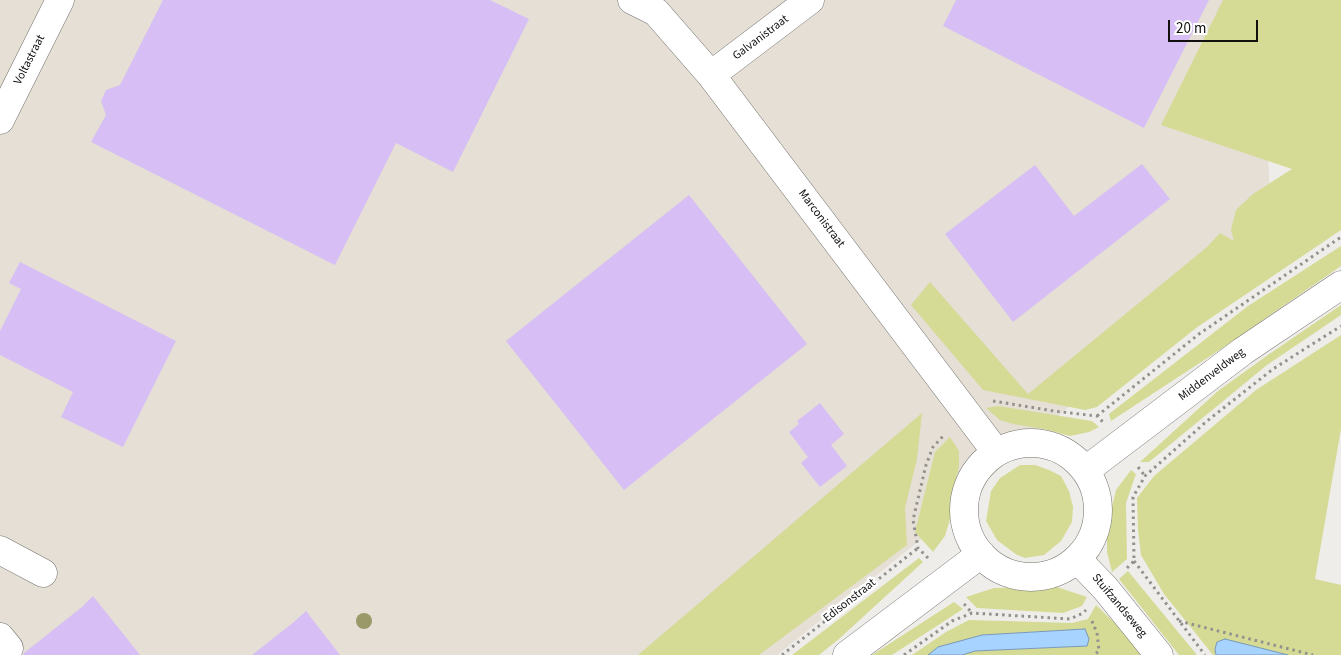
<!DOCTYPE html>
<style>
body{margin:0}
#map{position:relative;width:1341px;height:655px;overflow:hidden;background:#efede9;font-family:"Source Sans 3",sans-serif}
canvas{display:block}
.scale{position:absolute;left:1168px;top:20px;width:90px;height:22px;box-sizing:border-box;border:2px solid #11100f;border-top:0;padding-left:6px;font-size:15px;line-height:18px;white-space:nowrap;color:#11100f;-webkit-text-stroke:4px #fff;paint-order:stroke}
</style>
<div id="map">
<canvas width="1341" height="655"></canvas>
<div class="scale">20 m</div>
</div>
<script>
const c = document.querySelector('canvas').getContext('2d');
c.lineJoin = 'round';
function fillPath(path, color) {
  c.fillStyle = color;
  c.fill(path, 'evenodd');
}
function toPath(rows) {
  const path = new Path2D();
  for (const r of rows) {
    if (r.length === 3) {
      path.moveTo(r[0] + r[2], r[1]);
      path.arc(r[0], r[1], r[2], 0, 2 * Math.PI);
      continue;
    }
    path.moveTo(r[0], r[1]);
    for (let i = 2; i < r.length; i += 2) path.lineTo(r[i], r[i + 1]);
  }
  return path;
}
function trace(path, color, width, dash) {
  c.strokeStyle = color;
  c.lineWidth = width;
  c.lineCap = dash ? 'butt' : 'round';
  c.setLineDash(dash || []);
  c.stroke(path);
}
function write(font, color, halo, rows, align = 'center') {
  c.font = font + ' "Source Sans 3",sans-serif';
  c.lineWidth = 5;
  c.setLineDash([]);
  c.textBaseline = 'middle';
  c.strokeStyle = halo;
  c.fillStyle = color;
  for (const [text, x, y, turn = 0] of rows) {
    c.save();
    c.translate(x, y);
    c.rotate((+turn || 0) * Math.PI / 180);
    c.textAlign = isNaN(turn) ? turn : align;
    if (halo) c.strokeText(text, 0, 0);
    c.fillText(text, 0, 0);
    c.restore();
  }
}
const built = toPath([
 [0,0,1258,0,1272,223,924,537,777,655,0,655]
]);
const green = toPath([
 [1223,0,1341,0,1341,230,1196,328,1097,407,1085,410,983,390,911,305,930,282,1028,394,1207,247,1220,233,1234,241,1231,230,1236,210,1253,194,1292,169,1161,125],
 [1341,246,1341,266,1221,349,1111,421,1109,414,1248,306],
 [1341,305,1341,315,1267,365,1149,462,1140,462,1218,391,1268,355],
 [1341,335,1341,429,1315,579,1341,585,1341,655,1288,655,1225,639,1215,649,1216,655,1213,655,1164,594,1141,555,1138,530,1137,498,1154,476,1256,390],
 [998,406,1092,421,1099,427,1089,432,1070,436,1044,429,1013,424,1000,420,986,408],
 [922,413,917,459,905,508,907,545,759,655,638,655],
 [950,437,959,451,959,467,954,486,951,516,945,536,933,552,915,532,935,452],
 [1020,465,1035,465,1049,470,1061,476,1069,491,1073,507,1072,522,1061,541,1044,555,1025,558,1017,555,997,540,986,521,991,491,1000,478],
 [1131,470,1136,474,1126,503,1127,559,1112,572,1107,552,1107,538,1111,511,1116,490],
 [919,558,923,562,839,639,819,655,792,655],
 [1128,571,1197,655,1179,655,1119,579],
 [1057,587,1087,597,1082,606,1063,613,977,608,966,597,994,588],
 [954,602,963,609,892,655,872,655],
 [1096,605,1148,655,962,655,975,651,1086,646,1084,629,982,635,929,655,912,655,946,632,969,620,1072,623,1088,619]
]);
const water = toPath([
 [1085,629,1089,639,1087,646,975,651,962,655,928,655,938,647,982,635,1085,629],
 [1225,639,1288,655,1216,655,1215,649,1217,642,1225,639]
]);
const building = toPath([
 [163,0,490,0,529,19,453,172,396,143,335,265,91,142,106,115,101,101,106,90,120,85],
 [956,0,1209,0,1144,128,943,26],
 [1142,164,1170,199,1013,322,945,234,1035,165,1074,216],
 [689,195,807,344,624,490,506,341],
 [20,262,176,341,123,447,61,417,73,392,0,355,0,331,21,289,9,283],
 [820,403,844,434,831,445,847,466,820,487,801,463,808,457,789,432,799,424,797,421],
 [93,596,140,655,23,655,24,653,82,607],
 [306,611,340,655,252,655,294,622]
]);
const path = toPath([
 [993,401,1054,411,1097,416,1103,422],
 [1097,416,1199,334,1341,237],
 [1138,467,1145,476],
 [928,558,918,548,913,520,926,465,933,447,945,434],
 [1134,561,1205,655],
 [1127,568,1134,561,1133,497,1145,476,1207,421,1273,369,1341,326],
 [964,604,972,613],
 [1092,621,1097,633,1099,651,1094,655],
 [1179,621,1313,655],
 [782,655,918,548],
 [904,655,952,621,972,613,1070,619,1083,613,1086,610]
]);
const minor = toPath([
 [632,0,656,12,711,75,996,452],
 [711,75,810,0],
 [0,120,60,0],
 [0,550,43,573],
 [1077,559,1105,588,1159,655],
 [0,637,9,648]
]);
const major = toPath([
 [1031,510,67],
 [1086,470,1243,351,1341,285],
 [847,655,981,554]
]);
const trees = [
 [364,621]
];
const streetNames = [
 ["Galvanistraat",761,38,-37],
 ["Voltastraat",30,60,-63],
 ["Marconistraat",821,219,53],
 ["Middenveldweg",1212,375,-37],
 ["Edisonstraat",850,601,-38],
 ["Stuifzandseweg",1119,606,50]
];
fillPath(built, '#e5dfd5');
fillPath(green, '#d5db95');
fillPath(water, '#a6d3ff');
trace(water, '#7998b7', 1);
fillPath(building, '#d7bff5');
trace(minor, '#757471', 29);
trace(major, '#757471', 29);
trace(path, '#92918e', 3, [2.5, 4]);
trace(minor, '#fff', 28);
trace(major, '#fff', 28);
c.fillStyle = '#999969';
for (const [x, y] of trees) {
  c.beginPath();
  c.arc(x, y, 8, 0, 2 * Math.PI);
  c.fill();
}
write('12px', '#11100f', '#fff', streetNames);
</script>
